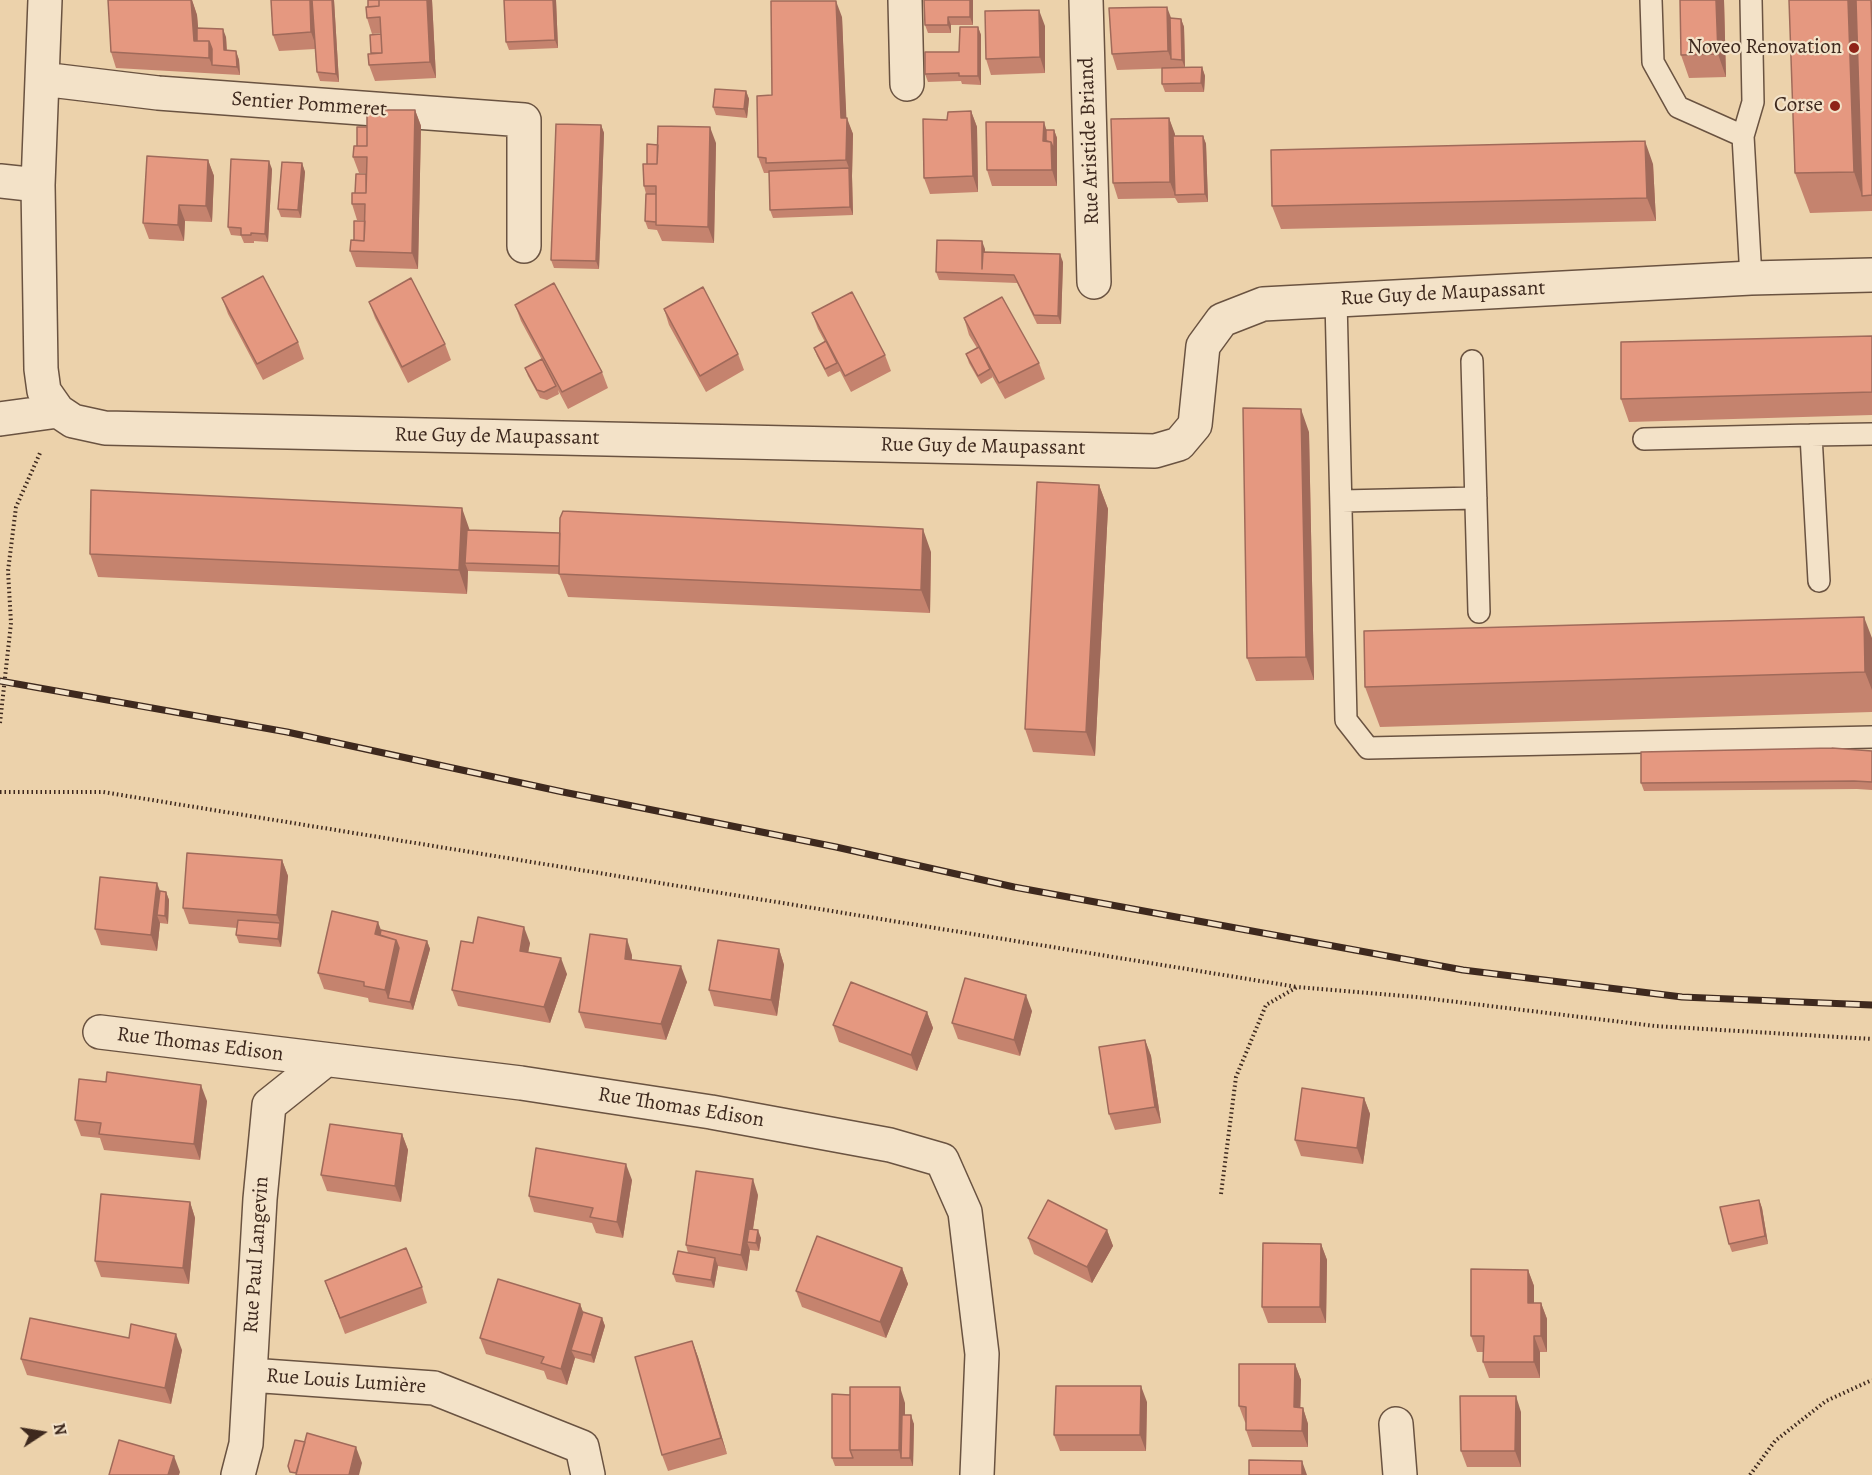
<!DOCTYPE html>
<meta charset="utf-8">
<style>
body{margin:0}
#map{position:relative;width:1872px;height:1475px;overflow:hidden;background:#ecd2ab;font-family:Alegreya,serif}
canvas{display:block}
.north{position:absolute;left:12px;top:1403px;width:60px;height:60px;-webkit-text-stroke:4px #f3e2c8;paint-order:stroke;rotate:78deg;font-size:16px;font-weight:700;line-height:24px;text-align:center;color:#3e291e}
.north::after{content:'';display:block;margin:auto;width:21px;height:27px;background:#3e291e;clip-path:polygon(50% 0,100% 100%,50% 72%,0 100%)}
</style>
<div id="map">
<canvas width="1872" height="1475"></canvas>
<div class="north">N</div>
</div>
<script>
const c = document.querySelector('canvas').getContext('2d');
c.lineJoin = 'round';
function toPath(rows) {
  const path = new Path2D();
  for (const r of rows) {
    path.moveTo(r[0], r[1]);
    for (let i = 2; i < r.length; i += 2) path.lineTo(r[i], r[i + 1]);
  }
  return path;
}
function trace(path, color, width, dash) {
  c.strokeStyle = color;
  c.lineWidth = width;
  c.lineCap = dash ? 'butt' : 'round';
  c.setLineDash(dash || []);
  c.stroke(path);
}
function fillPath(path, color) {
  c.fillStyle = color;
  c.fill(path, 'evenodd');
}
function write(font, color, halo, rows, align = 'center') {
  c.font = font + ' Alegreya,serif';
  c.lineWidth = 4.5;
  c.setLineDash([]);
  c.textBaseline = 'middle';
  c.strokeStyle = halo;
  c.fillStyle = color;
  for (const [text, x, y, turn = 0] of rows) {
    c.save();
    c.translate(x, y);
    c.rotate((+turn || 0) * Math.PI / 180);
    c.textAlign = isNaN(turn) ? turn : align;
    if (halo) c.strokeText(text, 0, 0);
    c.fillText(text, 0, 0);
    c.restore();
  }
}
const path = toPath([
 [0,723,11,623,8,571,16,507,40,453],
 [0,792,103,792,1297,987],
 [1221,1194,1236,1077,1266,1005,1297,987,1416,997,1655,1026,1872,1039],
 [1750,1475,1775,1441,1826,1401,1872,1380]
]);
const lane = toPath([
 [1651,0,1653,62,1678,107,1743,136],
 [1751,0,1753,102,1743,136,1751,278],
 [1336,300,1346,720,1368,748,1872,737],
 [1472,361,1479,612],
 [1644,439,1811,435],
 [1342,501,1476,498],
 [1819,581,1811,435,1872,434]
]);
const street = toPath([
 [45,0,38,185,41,369,44,391,58,411],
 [905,0,907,84],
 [1086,0,1094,282],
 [42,79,158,93,524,120,524,246],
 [0,181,38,185],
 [0,419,58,411,73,421,105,428,1155,451,1179,444,1195,425,1203,346,1222,320,1263,304,1751,278,1872,275],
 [100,1032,521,1083,711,1112,890,1145,942,1160,965,1212,982,1354,977,1475],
 [250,1375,434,1388,582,1447,588,1475],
 [1396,1424,1400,1475],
 [238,1475,246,1444,260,1199,269,1105,324,1061]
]);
const rail = toPath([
 [0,681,287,732,563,792,836,847,1014,887,1463,970,1682,997,1872,1005]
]);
const wall = toPath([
 [108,0,192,0,197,15,198,28,226,37,227,50,236,51,239,60,240,75,116,68,111,52],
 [271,0,334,0,339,82,320,81,317,72,315,49,279,51,273,35],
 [368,0,432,0,436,78,375,81,369,65,371,53,381,33,372,34,367,18,368,7],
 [504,0,556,0,558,48,509,50,506,42],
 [973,0,973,25,951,25,951,33,928,33,925,25],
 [1680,0,1724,0,1726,77,1689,78,1681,55],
 [1872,0,1872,211,1810,213,1795,173],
 [842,17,846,118,853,134,852,176,853,215,773,218,770,210,769,173,764,173,758,157,772,95],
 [1172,18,1181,19,1184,27,1185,68,1202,67,1205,76,1204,92,1165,92,1162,84,1179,68,1117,70,1112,54],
 [1045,26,1045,73,991,75,986,59],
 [978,27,981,35,981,85,962,84,961,81,928,82,925,74,959,52],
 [746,91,749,99,747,118,716,115,713,107],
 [415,110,421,126,418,269,356,267,350,251,354,240,365,220,357,220,352,204,355,193,366,173,359,173,353,157,357,146,367,127],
 [971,111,977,127,978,192,930,194,924,178,947,120],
 [1169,118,1175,136,1203,136,1206,144,1208,202,1178,203,1175,198,1118,199,1113,183],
 [601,125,604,133,599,269,554,268,551,260],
 [1054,130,1057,138,1057,186,992,186,987,170],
 [716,143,714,243,662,241,657,230,648,229,645,221,646,194,644,186,658,145],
 [208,160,214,176,212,222,185,221,184,241,149,239,143,223],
 [302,163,305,172,301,218,281,217,278,209],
 [1653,164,1656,221,1281,229,1272,206],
 [272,169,268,242,254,241,254,243,244,243,241,236,231,235,228,227],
 [985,249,985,252,1063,262,1061,324,1037,324,1017,283,939,280,936,272],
 [222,298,298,342,304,359,263,380,228,314],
 [369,302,445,344,451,360,408,383,375,318],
 [515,305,602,372,608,388,568,409,558,390,559,394,547,400,540,398,528,376,525,368,542,360,521,321],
 [664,309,738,354,744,370,706,392,669,325],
 [812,313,885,355,891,371,851,392,840,371,828,377,817,356,814,348,825,342,818,329],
 [964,318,1039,363,1045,379,1005,399,992,376,993,377,981,384,969,363,966,354,977,348,969,335],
 [1872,336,1872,415,1629,422,1621,399],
 [1309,432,1314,680,1256,681,1247,658],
 [1099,485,1108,509,1095,756,1033,752,1025,729],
 [470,530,931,552,930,613,568,597,559,574,468,571,467,594,98,577,90,554],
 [1872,638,1872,712,1380,727,1365,687],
 [1872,751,1872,790,1857,789,1644,791,1641,783],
 [282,860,288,876,281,947,239,943,236,935,237,928,189,924,183,908],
 [160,891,166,892,169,900,168,924,160,923,157,951,101,945,95,929],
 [381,930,427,941,430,949,413,1010,369,1002,368,998,324,989,318,973],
 [473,943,530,943,528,953,567,974,550,1023,458,1006,452,990],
 [779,949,784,965,777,1016,714,1006,709,990],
 [632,955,632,960,687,982,666,1040,585,1028,579,1012],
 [1032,1011,1020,1056,958,1039,952,1023],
 [927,1012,933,1028,917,1071,839,1042,833,1025],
 [1145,1040,1151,1056,1161,1123,1115,1130,1109,1114],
 [1364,1098,1370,1114,1363,1164,1301,1156,1295,1140],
 [207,1101,200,1160,104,1150,100,1138,81,1136,75,1120],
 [402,1134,408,1150,401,1202,327,1191,321,1175],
 [632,1180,623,1238,596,1233,592,1223,534,1212,529,1196],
 [758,1195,753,1229,761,1238,759,1251,750,1250,747,1271,718,1266,714,1288,676,1282,673,1274,688,1253,686,1245],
 [1759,1200,1762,1208,1768,1244,1732,1252,1729,1244],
 [190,1202,195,1218,189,1284,101,1277,95,1261],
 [1107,1230,1113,1246,1092,1283,1034,1254,1028,1238],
 [1321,1244,1327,1260,1326,1323,1268,1323,1262,1307],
 [902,1268,908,1284,886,1338,802,1307,796,1291],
 [1528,1270,1534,1286,1534,1303,1541,1303,1547,1319,1547,1352,1540,1352,1540,1378,1489,1378,1483,1362,1484,1352,1477,1352,1471,1336],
 [325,1281,422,1287,427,1303,345,1334],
 [580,1304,583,1312,602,1318,605,1326,594,1363,575,1358,567,1385,547,1379,544,1371,486,1354,480,1338],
 [129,1338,182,1350,171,1404,27,1375,21,1359],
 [692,1341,698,1357,727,1454,668,1471,662,1455],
 [1295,1364,1301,1380,1300,1408,1303,1408,1308,1424,1308,1447,1252,1447,1246,1430,1246,1423,1245,1422,1239,1406],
 [1147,1402,1146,1451,1060,1451,1054,1435],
 [905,1403,905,1415,914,1424,913,1466,835,1466,832,1458],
 [1521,1412,1521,1467,1467,1467,1461,1451]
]);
const shadedWall = toPath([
 [187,0,192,0,197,15,200,49,194,41],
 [310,0,315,0,317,49,311,32],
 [332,0,334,0,339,82,336,74],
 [427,0,432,0,436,78,430,62],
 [553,0,556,0,558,48,555,40],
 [970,0,973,0,973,25,970,17],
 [1716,0,1724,0,1726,77,1718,54],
 [1848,0,1861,0,1862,196,1854,172],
 [836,1,842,17,847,131,847,118,853,134,852,176,853,215,850,207,849,168,846,160,841,118],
 [1167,7,1173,23,1171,59,1168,51],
 [1039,10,1045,26,1045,73,1040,57],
 [948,17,951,25,951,33,948,25],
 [1181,19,1184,27,1185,68,1182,60],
 [978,27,981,35,981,85,978,76],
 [223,29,226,37,227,58,224,50],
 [209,41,215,57,212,65,209,58],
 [236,51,239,60,240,75,237,67],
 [1202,67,1205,76,1204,92,1201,83],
 [746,91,749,99,747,118,744,109],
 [415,110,421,126,418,269,412,253],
 [971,111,977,127,978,192,973,176],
 [1169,118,1175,134,1176,195,1175,195,1170,182],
 [1044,122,1049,138,1049,149,1043,141],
 [601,125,604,133,599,269,596,261],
 [710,127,716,143,714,243,708,227],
 [1054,130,1057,138,1057,186,1052,170,1051,142],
 [1203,136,1206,144,1208,202,1205,194],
 [1645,141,1653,164,1656,221,1647,198],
 [208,160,214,176,212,222,206,206],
 [269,161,272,169,268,242,265,234],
 [302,163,305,172,301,218,298,210],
 [179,205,185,221,184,241,178,225],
 [982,241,985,249,985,273,982,269],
 [1060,254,1063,262,1061,324,1058,316],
 [1301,409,1309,432,1314,680,1306,657],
 [1099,485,1108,509,1095,756,1086,732],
 [462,508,470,531,465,563,468,571,467,594,459,570],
 [923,529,931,552,930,613,921,590],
 [1864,617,1872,638,1872,690,1865,672],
 [282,860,288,876,283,931,277,915],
 [157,883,163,899,157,915,160,923,157,951,151,935],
 [166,892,169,900,168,924,165,916],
 [378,922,384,938,375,934],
 [280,923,283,931,281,947,278,939],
 [524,927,530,943,525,968,520,951],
 [627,939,632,955,631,975,625,959],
 [396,940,402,956,388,998,385,990],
 [427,941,430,949,413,1010,410,1002],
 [779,949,784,965,777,1016,771,1000],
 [561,958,567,974,550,1023,544,1007],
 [681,966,687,982,666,1040,661,1024],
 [1026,995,1032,1011,1020,1056,1014,1040],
 [927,1012,933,1028,917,1071,911,1055],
 [1145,1040,1151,1056,1161,1123,1155,1107],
 [201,1085,207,1101,200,1160,194,1144],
 [1364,1098,1370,1114,1363,1164,1357,1148],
 [402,1134,408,1150,401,1202,395,1186],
 [626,1164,632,1180,623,1238,617,1222],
 [753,1179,758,1195,751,1242,747,1242,750,1250,747,1271,741,1255],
 [1759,1200,1762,1208,1768,1244,1765,1236],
 [190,1202,195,1218,189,1284,183,1268],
 [758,1230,761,1238,759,1251,756,1243],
 [1107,1230,1113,1246,1092,1283,1087,1267],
 [1321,1244,1327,1260,1326,1323,1320,1307],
 [715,1258,718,1266,714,1288,711,1280],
 [902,1268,908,1284,886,1338,880,1322],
 [1528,1270,1534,1286,1534,1319,1528,1303],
 [1541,1303,1547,1319,1547,1352,1541,1336],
 [580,1304,586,1320,571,1350,575,1358,567,1385,561,1369],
 [602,1318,605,1326,594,1363,591,1355],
 [176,1334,182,1350,171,1404,165,1388],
 [1534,1336,1540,1352,1540,1378,1534,1362],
 [692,1341,698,1357,727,1454,721,1438],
 [1295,1364,1301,1380,1300,1423,1294,1407],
 [1141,1386,1147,1402,1146,1451,1140,1435],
 [900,1387,905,1403,905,1458,901,1458,899,1450],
 [1516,1396,1521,1412,1521,1467,1515,1451],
 [1303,1408,1308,1424,1308,1447,1302,1431],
 [911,1415,914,1424,913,1466,910,1458],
 [356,1447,362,1463,359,1475,349,1475],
 [174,1456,180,1472,179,1475,168,1475],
 [1302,1461,1307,1475,1302,1475]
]);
const building = toPath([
 [108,0,191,0,194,41,209,41,209,58,111,52,108,0],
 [271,0,310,0,311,32,273,35,271,0],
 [312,0,332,0,336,74,317,72,312,0],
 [368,0,379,0,379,6,368,7,368,0],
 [379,0,427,0,430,62,369,65,368,54,382,53,380,17,367,18,366,7,379,6,379,0],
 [504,0,553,0,555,40,506,42,504,0],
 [924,0,970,0,970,17,948,17,948,25,925,25,924,0],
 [1680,0,1716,0,1718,54,1681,55,1680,0],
 [1789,0,1848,0,1854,172,1795,173,1789,0],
 [1856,0,1871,0,1872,32,1872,195,1862,196,1856,0],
 [771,1,836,1,841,118,847,118,846,160,766,163,766,158,758,157,757,96,772,95,771,1],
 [1167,7,1168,51,1112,54,1109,8,1167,7],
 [1039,10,1040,57,986,59,985,11,1039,10],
 [1170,18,1181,19,1182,60,1171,59,1170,18],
 [960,27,978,27,978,76,959,76,959,73,925,74,925,52,959,52,960,27],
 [197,28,223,29,224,50,236,51,237,67,212,65,212,49,209,41,197,41,197,28],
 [381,34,382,53,371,53,370,35,381,34],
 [1202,67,1201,83,1162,84,1162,68,1202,67],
 [715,89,746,91,744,109,713,107,715,89],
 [367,110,415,110,412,253,350,251,351,240,364,241,365,204,352,204,352,193,366,193,367,157,353,157,354,146,367,146,367,110],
 [971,111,973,176,924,178,923,119,947,120,948,112,971,111],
 [1169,118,1170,182,1113,183,1111,119,1169,118],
 [986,122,1044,122,1043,141,1051,142,1052,170,987,170,986,122],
 [556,124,601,125,596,261,551,260,556,124],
 [658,126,710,127,708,227,656,225,656,186,644,186,643,164,657,164,658,126],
 [357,127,367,127,367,146,357,146,357,127],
 [1046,130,1054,130,1054,150,1051,142,1046,141,1046,130],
 [1173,136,1203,136,1205,194,1175,195,1173,136],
 [1645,141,1647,198,1272,206,1271,150,1645,141],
 [647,144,658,145,657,164,647,164,647,144],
 [147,156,208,160,206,206,179,205,178,225,143,223,147,156],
 [231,159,269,161,265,234,251,233,251,235,241,235,241,228,228,227,231,159],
 [282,162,302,163,298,210,278,209,282,162],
 [849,168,850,207,770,210,769,171,849,168],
 [356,174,366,174,366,193,355,193,356,174],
 [646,194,656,194,656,222,645,221,646,194],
 [354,221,365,221,364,241,354,240,354,221],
 [937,240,982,241,982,269,983,252,1060,254,1058,316,1034,315,1014,275,936,272,937,240],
 [263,276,298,342,257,364,222,298,263,276],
 [411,278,445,344,402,367,369,302,411,278],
 [554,283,602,372,562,392,515,305,554,283],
 [703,287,738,354,700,376,664,309,703,287],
 [852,292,885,355,845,376,812,313,852,292],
 [1002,297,1039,363,999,383,964,318,1002,297],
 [1872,336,1872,392,1621,399,1621,342,1872,336],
 [826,341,837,363,825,369,814,348,826,341],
 [979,347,990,369,978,376,966,354,979,347],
 [542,359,556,386,544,392,537,390,525,368,542,359],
 [1243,408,1301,409,1306,657,1247,658,1243,408],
 [1037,482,1099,485,1086,732,1025,729,1037,482],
 [91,490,462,508,459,570,90,554,91,490],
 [563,511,923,529,921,590,559,574,560,518,563,511],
 [467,530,560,533,559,566,465,563,467,530],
 [1864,617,1865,672,1365,687,1364,631,1864,617],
 [1832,748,1872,751,1872,782,1854,781,1641,783,1641,752,1832,748],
 [187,853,282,860,277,915,183,908,187,853],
 [100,877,157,883,151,935,95,929,100,877],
 [160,891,166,892,165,916,157,915,160,891],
 [332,911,378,922,375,934,396,940,385,990,364,986,364,982,318,973,332,911],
 [478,917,524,927,520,951,561,958,544,1007,452,990,461,941,473,943,478,917],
 [238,920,280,923,278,939,236,935,238,920],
 [381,930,427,941,410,1002,388,998,399,948,396,940,380,935,381,930],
 [590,934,627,939,625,959,681,966,661,1024,579,1012,590,934],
 [718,940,779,949,771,1000,709,990,718,940],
 [965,978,1026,995,1014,1040,952,1023,965,978],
 [851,982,927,1012,911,1055,833,1025,851,982],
 [1145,1040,1155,1107,1109,1114,1099,1047,1145,1040],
 [107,1072,201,1085,194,1144,99,1134,101,1123,75,1120,79,1079,106,1082,107,1072],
 [1302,1088,1364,1098,1357,1148,1295,1140,1302,1088],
 [330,1124,402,1134,395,1186,321,1175,330,1124],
 [536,1148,626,1164,617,1222,590,1217,593,1208,529,1196,536,1148],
 [696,1171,753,1179,741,1255,686,1245,696,1171],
 [101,1194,190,1202,183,1268,95,1261,101,1194],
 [1048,1200,1107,1230,1087,1267,1028,1238,1048,1200],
 [1759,1200,1765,1236,1729,1244,1720,1207,1759,1200],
 [749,1229,758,1230,756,1243,747,1242,749,1229],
 [817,1236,902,1268,880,1322,796,1291,817,1236],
 [1263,1243,1321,1244,1320,1307,1262,1307,1263,1243],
 [406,1248,422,1287,340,1318,325,1281,406,1248],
 [678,1251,715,1258,711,1280,673,1274,678,1251],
 [1471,1269,1528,1270,1528,1303,1541,1303,1541,1336,1534,1336,1534,1362,1483,1362,1484,1336,1471,1336,1471,1269],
 [498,1279,580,1304,561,1369,541,1363,544,1357,480,1338,498,1279],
 [583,1312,602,1318,591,1355,571,1350,583,1312],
 [30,1318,129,1338,131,1324,176,1334,165,1388,21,1359,30,1318],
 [692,1341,721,1438,662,1455,635,1357,692,1341],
 [1239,1364,1295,1364,1294,1407,1303,1408,1302,1431,1246,1430,1246,1407,1239,1406,1239,1364],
 [1056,1386,1141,1386,1140,1435,1054,1435,1056,1386],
 [850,1387,900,1387,899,1450,850,1450,850,1387],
 [832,1394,850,1395,850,1450,853,1458,832,1458,832,1394],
 [1460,1396,1516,1396,1515,1451,1461,1451,1460,1396],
 [902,1415,911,1415,910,1458,901,1458,902,1415],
 [307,1433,356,1447,349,1475,296,1475,307,1433],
 [119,1440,174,1456,168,1475,109,1475,119,1440],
 [295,1440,305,1442,296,1473,290,1472,288,1466,295,1440],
 [1249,1460,1302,1461,1302,1475,1249,1475,1249,1460]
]);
const markers = [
 [1854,48,6,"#8f2418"],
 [1835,106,6,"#8f2418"]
];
const poiNames = [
 ["Noveo Renovation",1842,48],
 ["Corse",1823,106]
];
const streetNames = [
 ["Sentier Pommeret",309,105,4],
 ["Rue Aristide Briand",1090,141,-92],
 ["Rue Guy de Maupassant",1443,294,-3],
 ["Rue Guy de Maupassant",497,437,1],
 ["Rue Guy de Maupassant",983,447,1],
 ["Rue Thomas Edison",200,1045,7],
 ["Rue Thomas Edison",681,1108,9],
 ["Rue Paul Langevin",257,1255,-86],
 ["Rue Louis Lumière",346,1382,4]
];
trace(lane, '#6a5341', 24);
trace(street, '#6a5341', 36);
trace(path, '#3e291e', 4, [1.5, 3]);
trace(lane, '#f3e2c8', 21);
trace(street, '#f3e2c8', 33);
trace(rail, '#3e291e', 7);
trace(rail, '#f3e2c8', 4.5, [14]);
fillPath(wall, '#c5836e');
fillPath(shadedWall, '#a06a5a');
fillPath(building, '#e59880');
trace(building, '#a06a5a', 1.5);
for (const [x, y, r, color] of markers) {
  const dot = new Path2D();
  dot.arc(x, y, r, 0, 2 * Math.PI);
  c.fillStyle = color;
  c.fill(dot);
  trace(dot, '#f3e2c8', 2);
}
write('21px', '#3e291e', '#f3e2c8', poiNames, 'right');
write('21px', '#3e291e', '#f3e2c8', streetNames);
</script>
